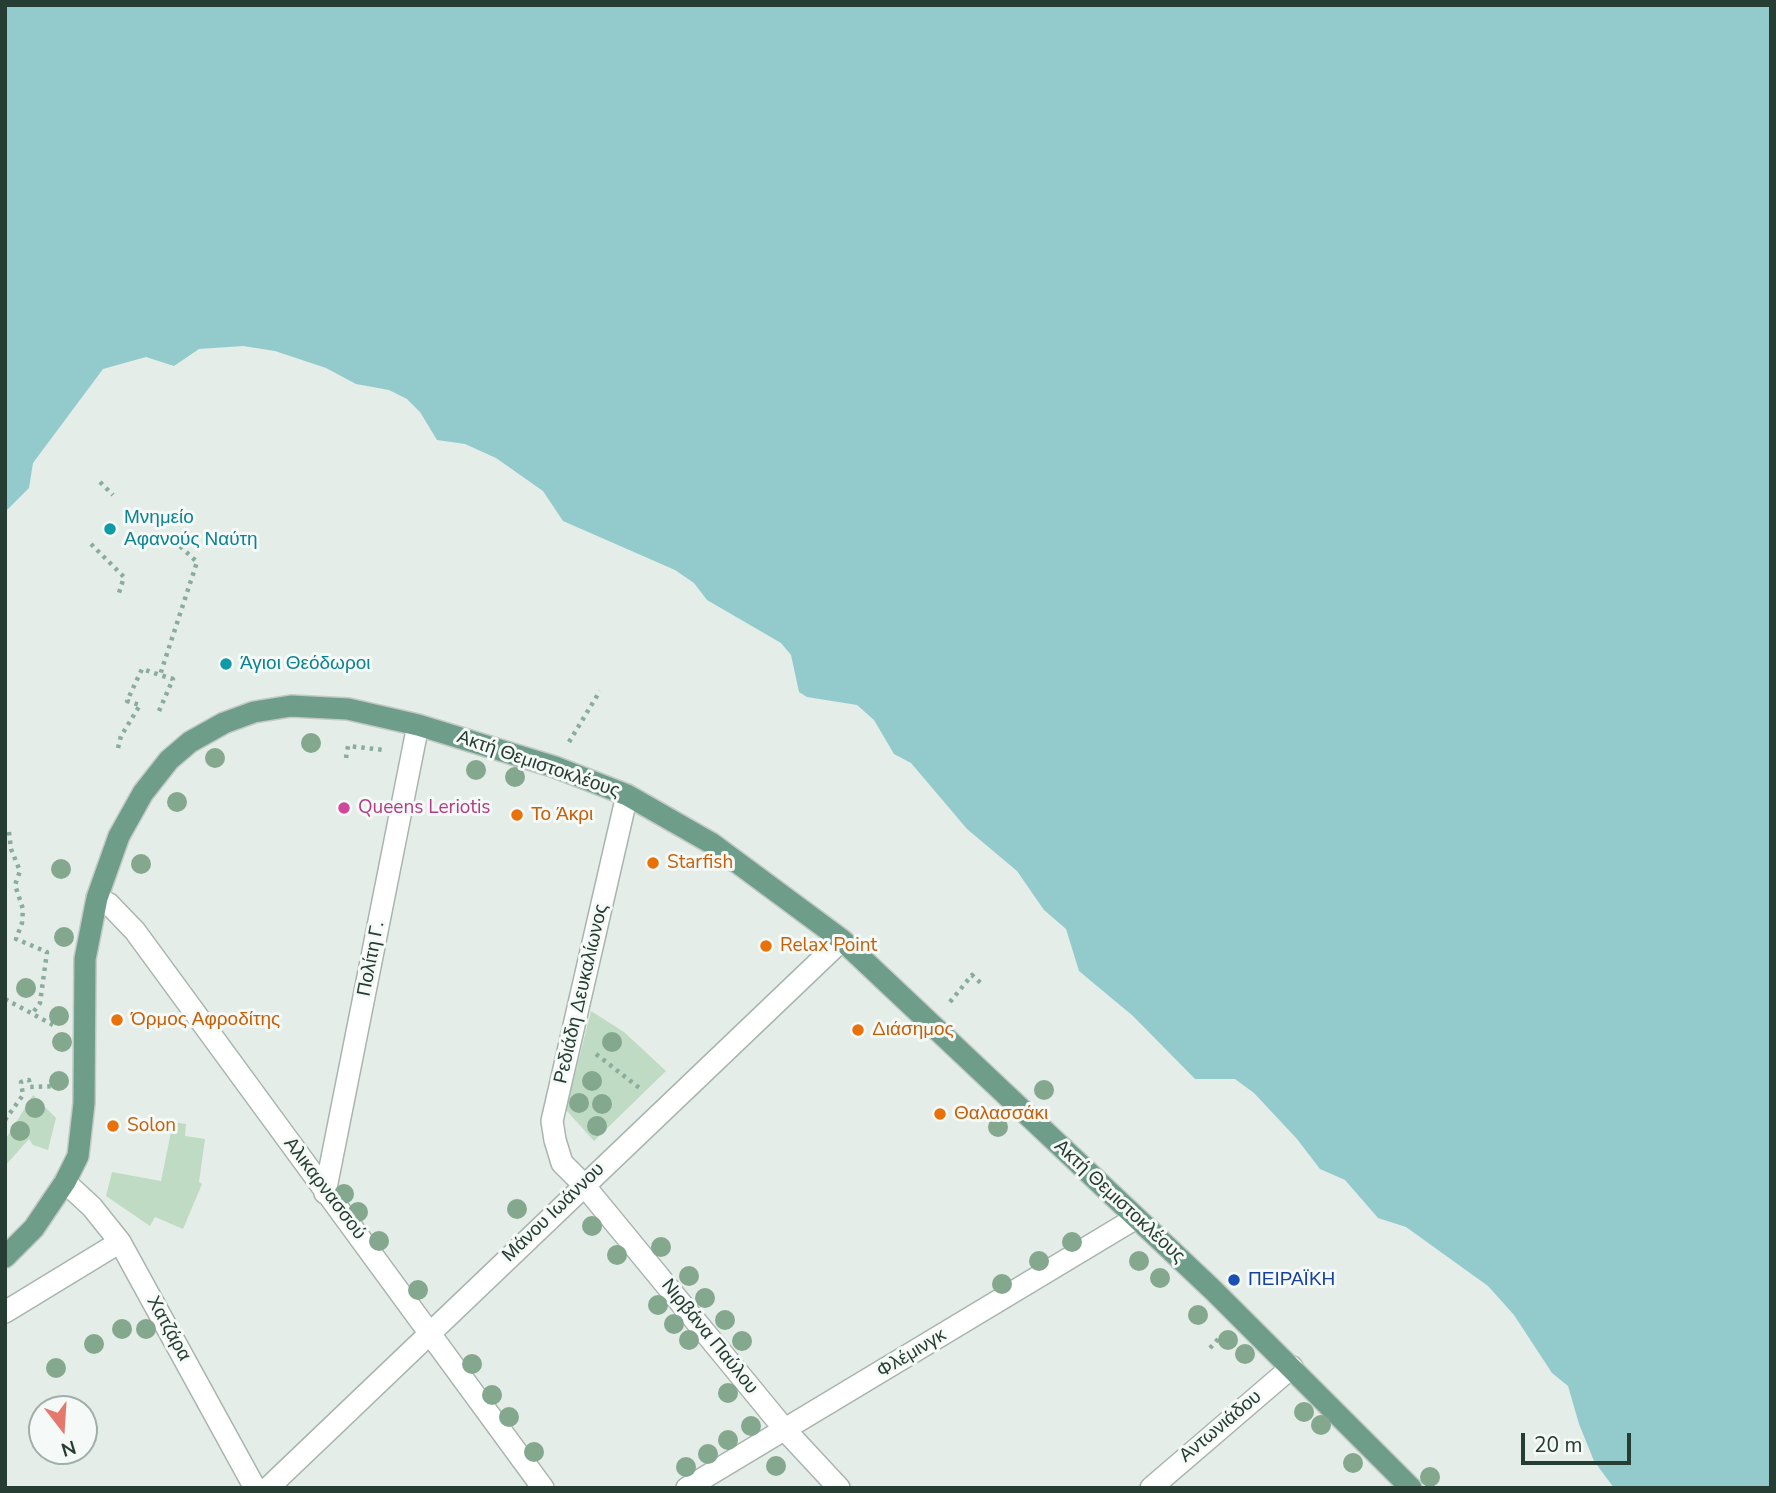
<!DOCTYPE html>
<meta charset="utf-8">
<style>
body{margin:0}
#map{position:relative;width:1776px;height:1493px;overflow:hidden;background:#e5ede8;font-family:"Nunito Sans",sans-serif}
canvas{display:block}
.frame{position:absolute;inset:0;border:7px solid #263d33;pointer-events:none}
.north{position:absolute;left:28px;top:1395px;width:70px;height:70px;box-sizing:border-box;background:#f5f9f7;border:2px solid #a2aea9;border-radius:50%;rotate:163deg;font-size:19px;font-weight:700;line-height:28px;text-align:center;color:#263d33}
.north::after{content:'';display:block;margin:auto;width:24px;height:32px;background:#e4786c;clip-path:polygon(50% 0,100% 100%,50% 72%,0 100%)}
.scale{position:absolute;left:1521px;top:1433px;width:110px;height:32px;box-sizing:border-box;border:4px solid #263d33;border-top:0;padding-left:9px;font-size:21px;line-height:24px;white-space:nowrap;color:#263d33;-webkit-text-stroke:5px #f5f9f7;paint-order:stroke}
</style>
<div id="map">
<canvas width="1776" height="1493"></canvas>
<div class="frame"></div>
<div class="north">N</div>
<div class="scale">20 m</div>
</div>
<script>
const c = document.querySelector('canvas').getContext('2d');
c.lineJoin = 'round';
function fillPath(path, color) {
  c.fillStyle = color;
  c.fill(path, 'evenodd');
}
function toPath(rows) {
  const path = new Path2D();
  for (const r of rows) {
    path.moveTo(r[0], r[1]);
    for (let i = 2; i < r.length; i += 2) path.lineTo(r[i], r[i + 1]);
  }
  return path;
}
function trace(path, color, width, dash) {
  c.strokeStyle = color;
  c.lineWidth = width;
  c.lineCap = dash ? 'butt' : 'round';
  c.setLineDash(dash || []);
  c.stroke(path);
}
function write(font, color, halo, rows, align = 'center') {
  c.font = font + ' "Nunito Sans",sans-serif';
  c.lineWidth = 6;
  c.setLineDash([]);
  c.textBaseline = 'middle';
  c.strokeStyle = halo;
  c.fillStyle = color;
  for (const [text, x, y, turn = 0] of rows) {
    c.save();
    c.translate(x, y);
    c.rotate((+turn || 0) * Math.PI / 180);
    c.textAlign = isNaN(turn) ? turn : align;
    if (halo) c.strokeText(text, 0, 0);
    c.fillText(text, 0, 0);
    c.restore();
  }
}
const green = toPath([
 [591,1011,624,1032,666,1071,594,1141,566,1110],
 [33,1095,56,1118,48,1150,33,1145,29,1139,5,1166,5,1140],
 [173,1122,186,1124,185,1136,205,1139,199,1182,202,1184,183,1229,155,1217,150,1226,106,1196,112,1172,161,1181]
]);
const water = toPath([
 [5,5,1771,5,1771,1488,1614,1488,1594,1461,1579,1424,1568,1386,1552,1373,1514,1315,1488,1286,1406,1227,1378,1218,1345,1180,1320,1169,1297,1139,1254,1093,1235,1079,1195,1079,1133,1016,1079,971,1066,929,1044,910,1017,871,967,829,911,763,894,754,874,720,857,705,807,697,799,692,791,655,781,643,707,600,694,583,675,570,563,521,543,491,496,458,465,444,437,440,420,412,407,399,389,390,356,384,326,368,275,351,243,346,199,349,174,366,146,357,103,369,33,463,29,488,5,512]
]);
const path = toPath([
 [100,482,113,495],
 [91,544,124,577,118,596],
 [159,711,173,679,160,675,197,562,166,533],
 [569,742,600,691],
 [118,748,121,736,140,705,127,701,142,669,160,675],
 [346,758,348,746,384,750],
 [9,832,11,849,20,871,15,885,23,909,22,923,16,939,47,952,40,1003,32,1014],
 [5,999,55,1026],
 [950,1002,972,975,983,985],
 [596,1054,642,1090],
 [5,1120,23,1095,21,1082,29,1080,30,1087,58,1086],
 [1210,1348,1219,1338]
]);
const minor = toPath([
 [627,795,552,1121,555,1140,562,1163,583,1184,786,1431,839,1488],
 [97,898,109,904,135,931,543,1488],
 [65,1182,92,1207,120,1242,255,1488],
 [325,1193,418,725],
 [5,1312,120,1242],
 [268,1488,842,940],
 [687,1488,1136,1218],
 [1151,1488,1292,1367]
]);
const major = toPath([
 [5,1257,34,1228,65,1182,78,1156,84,1103,85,959,97,898,119,836,143,793,169,760,190,742,224,723,254,712,291,706,348,709,418,725,555,767,627,795,711,843,842,940,1213,1290,1411,1488]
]);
const trees = [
 [311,743],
 [215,758],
 [476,770],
 [515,777],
 [177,802],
 [141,864],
 [61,869],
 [64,937],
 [26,988],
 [59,1016],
 [62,1042],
 [612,1042],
 [59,1081],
 [592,1081],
 [1044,1090],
 [579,1103],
 [602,1104],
 [35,1108],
 [597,1126],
 [998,1127],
 [20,1131],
 [344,1194],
 [517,1209],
 [358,1212],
 [592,1226],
 [379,1241],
 [1072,1242],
 [661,1247],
 [617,1255],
 [1039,1261],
 [1139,1261],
 [689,1276],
 [1160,1278],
 [1002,1284],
 [418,1290],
 [705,1298],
 [658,1305],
 [1198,1315],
 [725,1320],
 [674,1324],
 [122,1329],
 [146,1329],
 [689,1340],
 [1228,1340],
 [742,1341],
 [94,1344],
 [1245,1354],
 [472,1364],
 [56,1368],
 [728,1393],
 [492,1395],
 [1304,1412],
 [509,1417],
 [1321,1425],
 [751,1426],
 [728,1440],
 [534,1452],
 [708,1454],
 [1353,1463],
 [776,1466],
 [686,1467],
 [1430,1477]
];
const markers = [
 [110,529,7,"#0f9aa8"],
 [226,664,7,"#0f9aa8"],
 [344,808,7,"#d1479c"],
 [517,815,7,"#e8710a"],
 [653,863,7,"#e8710a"],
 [766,946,7,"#e8710a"],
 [117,1020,7,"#e8710a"],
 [858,1030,7,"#e8710a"],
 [940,1114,7,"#e8710a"],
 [113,1126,7,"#e8710a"],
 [1234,1280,7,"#1a4fb4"]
];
const cultureNames = [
 ["Μνημείο",124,518],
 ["Αφανούς Ναύτη",124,540],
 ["Άγιοι Θεόδωροι",240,664]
];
const streetNames = [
 ["Ακτή Θεμιστοκλέους",538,765,19],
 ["Πολίτη Γ.",372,959,-79],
 ["Ρεδιάδη Δευκαλίωνος",582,994,-77],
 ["Αλικαρνασσού",324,1189,53],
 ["Ακτή Θεμιστοκλέους",1119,1202,43],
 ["Μάνου Ιωάννου",554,1213,-44],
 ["Χατζάρα",168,1329,61],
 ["Νιρβάνα Παύλου",709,1337,51],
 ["Φλέμινγκ",912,1354,-31],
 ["Αντωνιάδου",1221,1427,-40]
];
const hotelNames = [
 ["Queens Leriotis",358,808]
];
const foodNames = [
 ["Το Άκρι",531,815],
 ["Starfish",667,863],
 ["Relax Point",780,946],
 ["Όρμος Αφροδίτης",131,1020],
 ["Διάσημος",872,1030],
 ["Θαλασσάκι",954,1114],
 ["Solon",127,1126]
];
const transitNames = [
 ["ΠΕΙΡΑΪΚΗ",1248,1280]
];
fillPath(green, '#c0dbc4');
fillPath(water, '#93cbcc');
trace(minor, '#a8b5ae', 24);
trace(major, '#c2c9c6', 24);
trace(path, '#89ad9c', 4.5, [3.5, 5]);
trace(minor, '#fff', 21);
trace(major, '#6e9d8a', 21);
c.fillStyle = '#84a88d';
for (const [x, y] of trees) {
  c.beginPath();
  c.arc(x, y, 10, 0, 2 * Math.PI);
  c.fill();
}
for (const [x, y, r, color] of markers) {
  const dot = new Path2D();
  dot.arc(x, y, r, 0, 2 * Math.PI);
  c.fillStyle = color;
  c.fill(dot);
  trace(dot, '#f5f9f7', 2.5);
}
write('19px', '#0d838f', '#f5f9f7', cultureNames, 'left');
write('19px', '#263d33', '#f5f9f7', streetNames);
write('19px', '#b23c85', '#f5f9f7', hotelNames, 'left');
write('19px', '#c56008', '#f5f9f7', foodNames, 'left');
write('19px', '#164399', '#f5f9f7', transitNames, 'left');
</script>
